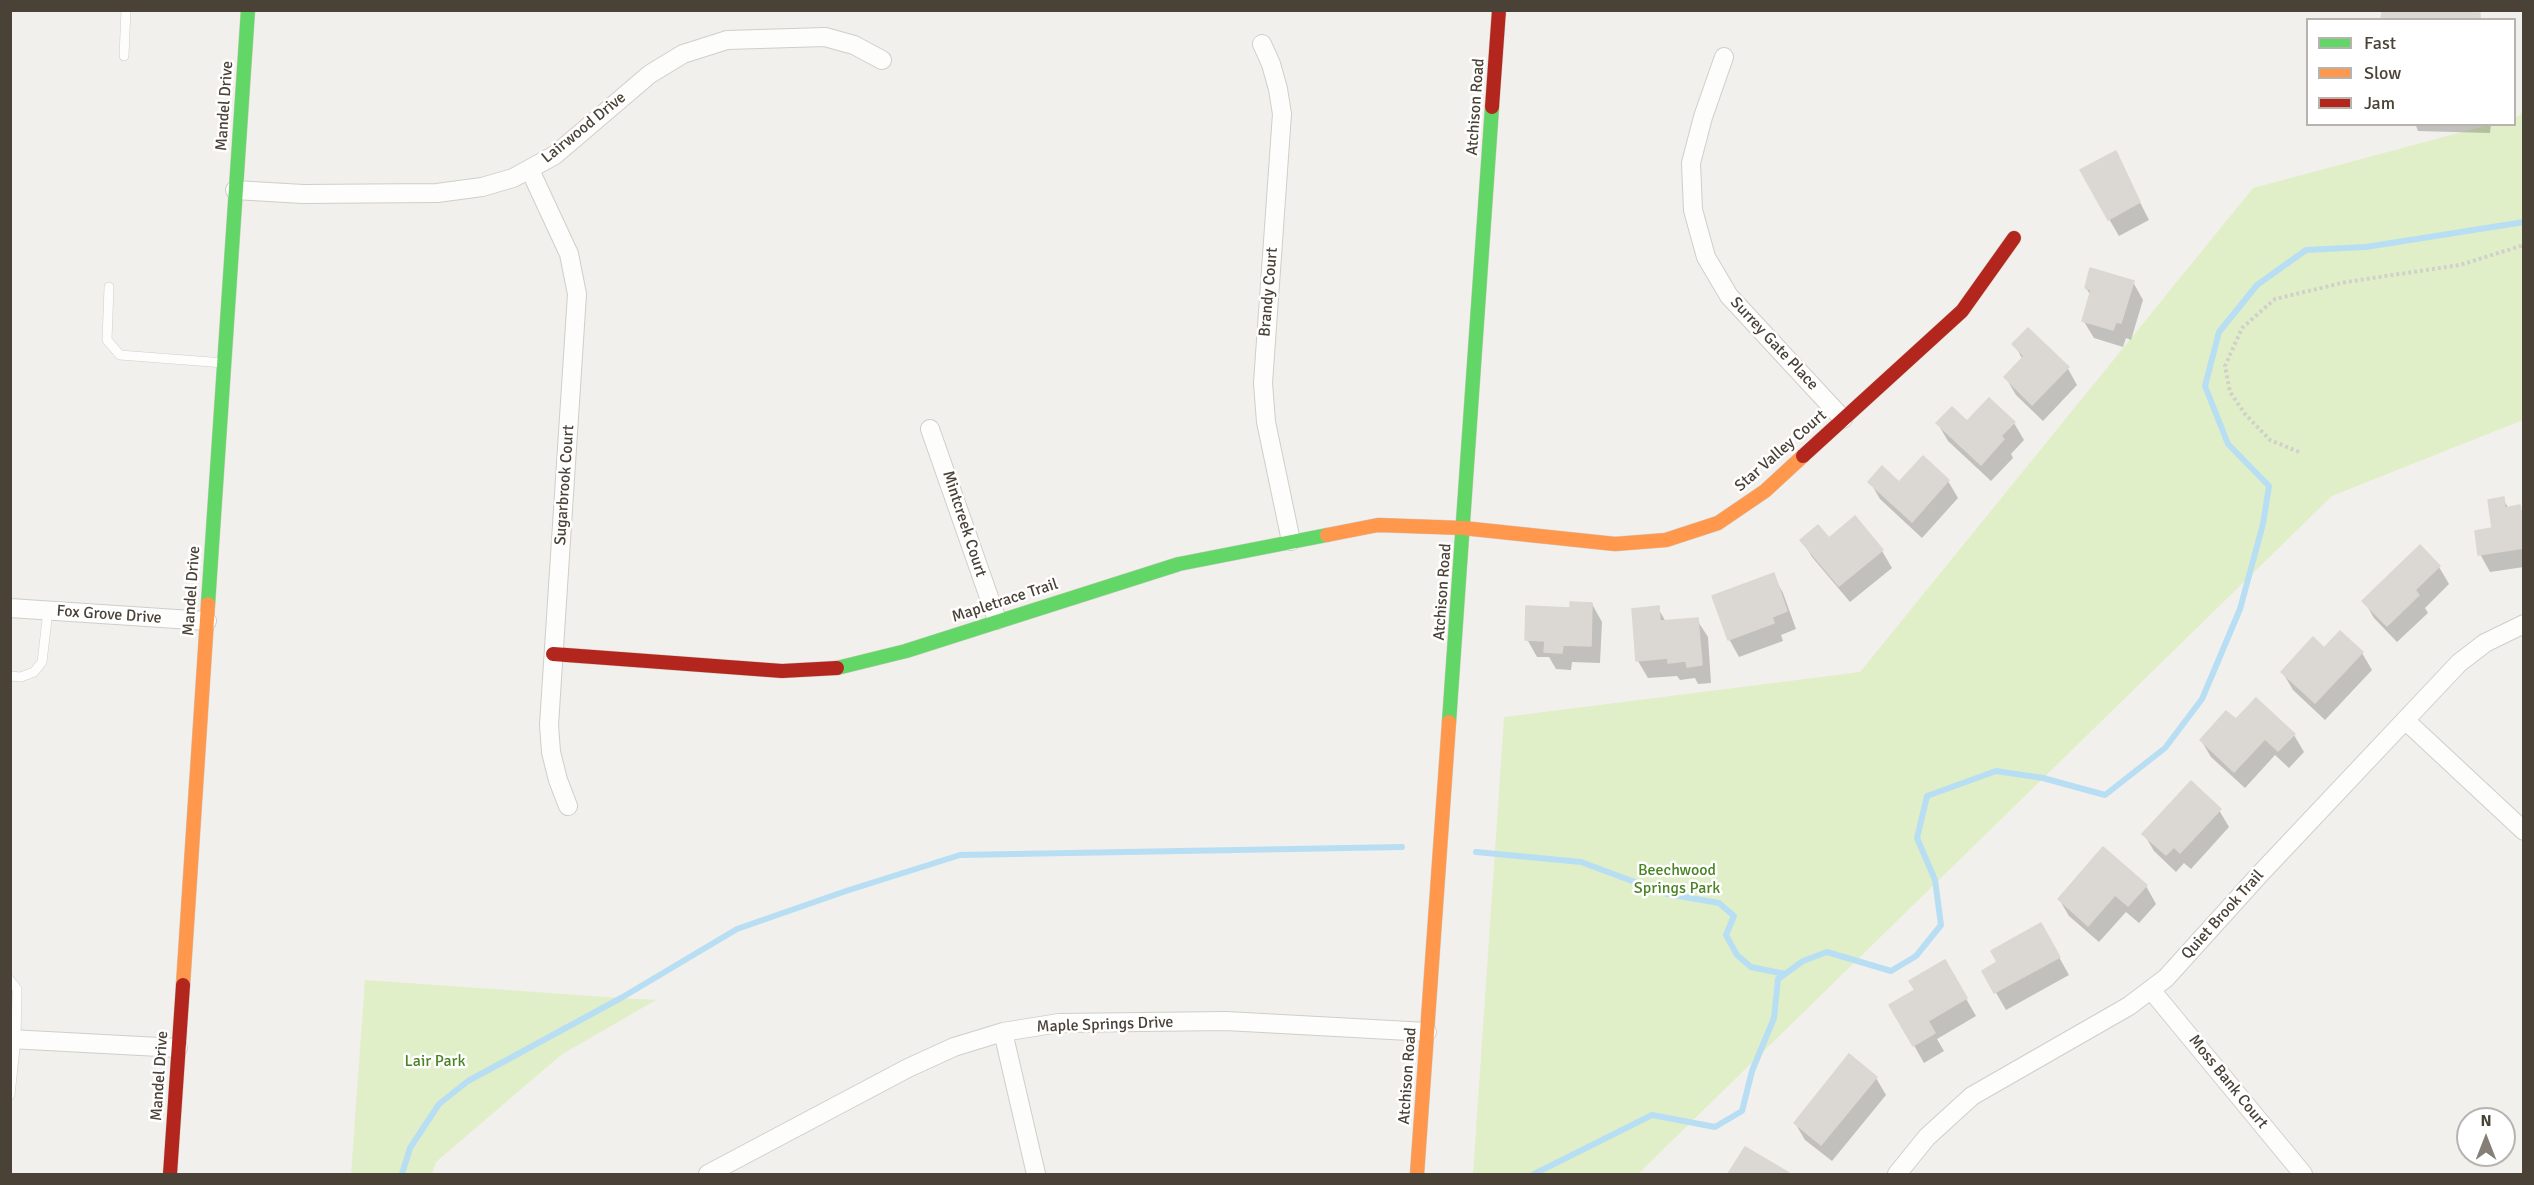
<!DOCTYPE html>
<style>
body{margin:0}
#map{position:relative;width:2534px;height:1185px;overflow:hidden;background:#f2f0ec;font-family:Signika,sans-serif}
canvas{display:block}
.frame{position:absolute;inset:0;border:12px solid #4a4236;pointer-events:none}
.legend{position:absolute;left:2306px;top:18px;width:210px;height:108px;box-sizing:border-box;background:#fff;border:2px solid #b7b3af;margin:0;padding:8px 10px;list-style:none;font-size:18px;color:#4a4236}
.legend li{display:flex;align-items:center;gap:12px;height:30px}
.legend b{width:30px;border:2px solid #b7b3af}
.north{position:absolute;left:2456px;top:1107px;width:60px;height:60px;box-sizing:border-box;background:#fff;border:2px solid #b7b3af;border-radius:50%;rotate:0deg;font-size:16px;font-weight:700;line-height:24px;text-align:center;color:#4a4236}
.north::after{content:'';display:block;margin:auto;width:21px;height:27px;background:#857f76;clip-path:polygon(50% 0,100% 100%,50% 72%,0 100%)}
</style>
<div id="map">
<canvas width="2534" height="1185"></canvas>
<div class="frame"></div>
<ul class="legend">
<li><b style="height:8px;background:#63d668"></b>Fast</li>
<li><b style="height:8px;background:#ff974d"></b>Slow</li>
<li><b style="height:8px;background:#b3261e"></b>Jam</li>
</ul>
<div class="north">N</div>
</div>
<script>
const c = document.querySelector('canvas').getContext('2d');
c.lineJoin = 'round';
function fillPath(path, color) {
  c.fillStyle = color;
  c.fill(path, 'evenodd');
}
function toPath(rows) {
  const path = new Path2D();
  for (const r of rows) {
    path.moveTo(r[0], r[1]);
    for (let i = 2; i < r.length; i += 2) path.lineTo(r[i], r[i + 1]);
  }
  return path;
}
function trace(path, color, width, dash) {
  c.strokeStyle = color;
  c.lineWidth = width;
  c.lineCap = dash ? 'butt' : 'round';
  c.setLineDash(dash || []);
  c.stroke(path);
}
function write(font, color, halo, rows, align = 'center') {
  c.font = font + ' Signika,sans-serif';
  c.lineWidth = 5;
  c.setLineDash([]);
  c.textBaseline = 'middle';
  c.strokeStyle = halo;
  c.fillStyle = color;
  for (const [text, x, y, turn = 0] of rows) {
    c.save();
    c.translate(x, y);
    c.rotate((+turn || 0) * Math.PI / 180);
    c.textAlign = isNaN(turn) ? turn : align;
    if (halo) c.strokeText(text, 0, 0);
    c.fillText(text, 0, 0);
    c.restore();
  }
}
const green = toPath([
 [2523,109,2523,420,2332,496,1638,1174,1473,1174,1504,717,1860,672,2253,188,2488,125,2514,124,2515,117,2519,116],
 [365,980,621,998,656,1000,561,1055,436,1162,432,1174,351,1174]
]);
const shadow = toPath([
 [2393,124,2491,124,2490,133,2418,131,2416,126],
 [2115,153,2149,220,2119,236,2109,219],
 [2133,282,2143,300,2131,340,2126,338,2123,347,2094,338,2083,320,2091,296,2086,288],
 [2014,344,2067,367,2077,385,2043,421,2016,395,2006,378,2023,360],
 [2014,423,2024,440,2011,454,2013,458,1991,481,1948,441,1938,424],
 [1948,481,1958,498,1922,538,1880,499,1870,482,1900,484],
 [2503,499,2509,509,2519,507,2524,514,2524,567,2490,572,2480,554,2494,529],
 [1802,540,1829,540,1882,551,1892,568,1850,602,1812,557],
 [2439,567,2449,584,2425,608,2428,613,2397,642,2374,618,2364,601],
 [1773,575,1783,593,1796,629,1781,635,1783,641,1739,657,1729,639],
 [1592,604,1602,622,1600,663,1572,662,1571,670,1556,669,1549,657,1537,657,1527,639,1571,609],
 [1658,608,1666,622,1697,620,1708,637,1711,683,1698,684,1695,678,1680,680,1677,676,1648,678,1638,661],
 [2324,650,2362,653,2372,670,2325,720,2293,690,2283,673],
 [2236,721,2294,735,2304,752,2289,768,2275,755,2245,788,2211,757,2201,740],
 [2219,810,2229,827,2191,869,2184,863,2176,872,2154,851,2144,834],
 [2146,886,2156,904,2139,923,2126,912,2099,942,2069,916,2059,899],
 [2041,925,2069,975,2006,1010,1984,972,1999,963],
 [1945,962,1976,1016,1937,1039,1944,1051,1924,1063,1891,1005,1917,991],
 [1876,1078,1886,1095,1832,1161,1805,1140,1795,1123],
 [1745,1149,1788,1174,1729,1174]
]);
const stream = toPath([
 [1476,852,1581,862,1667,894,1719,903,1734,916,1726,935,1737,955,1751,967,1785,974],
 [402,1174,410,1148,439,1104,468,1081,621,998,737,929,846,891,960,855,1402,847],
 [1534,1174,1652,1115,1715,1127,1742,1111,1752,1071,1774,1018,1778,979,1803,961,1827,952,1891,971,1916,956,1941,925,1935,880,1917,838,1927,796,1996,771,2043,778,2105,795,2165,748,2202,699,2240,609,2263,524,2269,486,2228,444,2205,386,2219,332,2257,285,2306,250,2366,247,2524,222]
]);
const building = toPath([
 [2382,11,2480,13,2480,20,2381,20,2382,11],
 [2116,151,2140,202,2108,220,2080,170,2116,151],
 [2090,268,2134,281,2121,323,2116,322,2113,330,2082,321,2091,290,2085,288,2090,268],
 [2028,328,2069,367,2032,405,2004,377,2024,356,2012,344,2028,328],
 [1989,398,2015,422,2001,436,2004,439,1981,465,1936,423,1952,407,1967,421,1989,398],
 [1923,456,1949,480,1912,522,1868,482,1882,466,1899,482,1923,456],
 [2504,497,2505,508,2520,505,2521,512,2524,512,2524,548,2478,555,2475,531,2492,528,2488,500,2504,497],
 [1855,516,1883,550,1839,586,1800,540,1818,525,1829,538,1855,516],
 [2420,545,2440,566,2415,590,2419,595,2387,626,2362,601,2420,545],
 [1774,573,1787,611,1772,617,1774,623,1728,640,1712,596,1774,573],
 [1570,602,1592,603,1591,646,1563,645,1562,653,1544,652,1545,641,1525,640,1526,606,1570,608,1570,602],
 [1659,606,1660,621,1698,618,1702,665,1687,667,1686,661,1668,663,1668,658,1636,661,1632,609,1659,606],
 [2340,631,2363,652,2315,703,2281,672,2313,637,2324,648,2340,631],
 [2256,698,2295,734,2278,751,2265,739,2234,772,2200,740,2226,711,2236,719,2256,698],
 [2191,781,2221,809,2180,853,2174,847,2166,855,2142,834,2191,781],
 [2103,847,2147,885,2128,906,2115,895,2088,926,2058,899,2103,847],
 [2041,923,2060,957,1994,993,1982,971,1997,962,1991,951,2041,923],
 [1945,960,1967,998,1928,1021,1935,1033,1913,1046,1889,1005,1915,990,1909,981,1945,960],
 [1849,1054,1877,1077,1821,1145,1794,1123,1849,1054],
 [1745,1147,1789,1173,1789,1174,1728,1174,1745,1147]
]);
const path = toPath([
 [2299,452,2270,440,2245,414,2230,392,2225,366,2242,328,2275,299,2346,282,2460,265,2524,245]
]);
const lane = toPath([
 [124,56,126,10],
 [109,287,107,340,120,355,224,363],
 [10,676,21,677,34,672,42,662,48,611],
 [10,980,17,989,16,1039,10,1095]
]);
const street = toPath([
 [1262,44,1271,64,1278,89,1282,114,1263,383,1266,422,1291,541],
 [1724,57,1703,117,1691,163,1693,210,1706,257,1729,296,1843,419],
 [530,170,569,254,577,294,549,725,551,752,558,780,568,806],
 [235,190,303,194,437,193,482,187,513,178,555,155,650,74,683,54,727,40,825,37,854,45,882,60],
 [930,429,997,620],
 [10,608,207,621],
 [2405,720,2524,831],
 [2152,991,2303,1174],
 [1003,1032,1036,1174],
 [10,1039,178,1048],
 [708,1174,908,1068,954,1047,1003,1032,1059,1023,1226,1021,1427,1032],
 [1897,1174,1927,1137,1972,1096,2129,1006,2166,978,2260,874,2459,663,2485,643,2524,624]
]);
const fast = toPath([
 [208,604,248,10],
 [837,668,906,651,1179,564,1327,535],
 [1449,722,1492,107]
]);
const slow = toPath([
 [1327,535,1378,525,1463,528,1615,544,1666,540,1718,523,1765,491,1803,456],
 [183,985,208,604],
 [1417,1174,1449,722]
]);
const jam = toPath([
 [1492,107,1499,10],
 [1803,456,1962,311,2014,238],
 [553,654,782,671,837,668],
 [170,1174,183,985]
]);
const streetNames = [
 ["Mandel Drive",225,106,-86],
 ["Atchison Road",1476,107,-86],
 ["Lairwood Drive",584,128,-39],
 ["Brandy Court",1269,292,-85],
 ["Surrey Gate Place",1774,344,47],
 ["Star Valley Court",1781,451,-41],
 ["Sugarbrook Court",565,485,-86],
 ["Mintcreek Court",964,524,72],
 ["Mandel Drive",192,591,-86],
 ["Atchison Road",1443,592,-86],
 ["Mapletrace Trail",1005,601,-18],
 ["Fox Grove Drive",109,615,4],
 ["Quiet Brook Trail",2223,915,-48],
 ["Maple Springs Drive",1105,1025,-2],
 ["Mandel Drive",160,1076,-86],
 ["Atchison Road",1408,1076,-86],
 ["Moss Bank Court",2228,1082,51]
];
const parkNames = [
 ["Beechwood",1677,871],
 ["Springs Park",1677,889],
 ["Lair Park",435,1062]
];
fillPath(green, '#e1efc9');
fillPath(shadow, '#0003');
trace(stream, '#b8def4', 6);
fillPath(building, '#dbd7d2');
trace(building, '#dbd7d1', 1.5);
trace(lane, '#d0cec9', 10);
trace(street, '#d0cec9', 20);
trace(fast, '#d2cdc2', 15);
trace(slow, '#d2cdc2', 15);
trace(jam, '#d2cdc2', 15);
trace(path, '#d2d0ca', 4, [3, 3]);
trace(lane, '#fdfdfc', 9);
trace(street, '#fdfdfc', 18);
trace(fast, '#63d668', 14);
trace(slow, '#ff974d', 14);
trace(jam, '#b3261e', 14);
write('16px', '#4a4236', '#fff', streetNames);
write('16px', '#4a8322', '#fff', parkNames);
</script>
